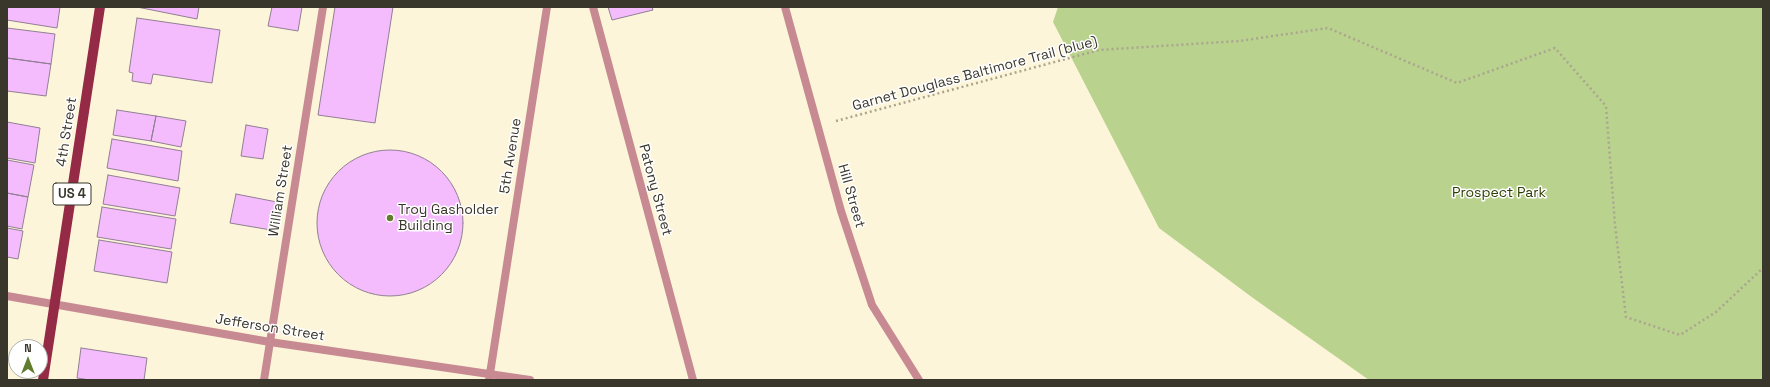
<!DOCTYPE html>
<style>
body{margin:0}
#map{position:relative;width:1770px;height:387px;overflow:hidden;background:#fdf5d9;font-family:"Space Grotesk",sans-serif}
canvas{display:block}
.frame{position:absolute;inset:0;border:8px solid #39362b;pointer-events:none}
.north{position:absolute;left:8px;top:339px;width:40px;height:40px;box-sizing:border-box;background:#fff;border:1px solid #b0afaa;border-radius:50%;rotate:0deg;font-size:11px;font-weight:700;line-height:16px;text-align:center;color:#39362b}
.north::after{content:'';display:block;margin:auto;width:14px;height:18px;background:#617c2f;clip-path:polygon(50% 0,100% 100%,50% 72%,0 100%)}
</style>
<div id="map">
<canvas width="1770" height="387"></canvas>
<div class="frame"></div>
<div class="north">N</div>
</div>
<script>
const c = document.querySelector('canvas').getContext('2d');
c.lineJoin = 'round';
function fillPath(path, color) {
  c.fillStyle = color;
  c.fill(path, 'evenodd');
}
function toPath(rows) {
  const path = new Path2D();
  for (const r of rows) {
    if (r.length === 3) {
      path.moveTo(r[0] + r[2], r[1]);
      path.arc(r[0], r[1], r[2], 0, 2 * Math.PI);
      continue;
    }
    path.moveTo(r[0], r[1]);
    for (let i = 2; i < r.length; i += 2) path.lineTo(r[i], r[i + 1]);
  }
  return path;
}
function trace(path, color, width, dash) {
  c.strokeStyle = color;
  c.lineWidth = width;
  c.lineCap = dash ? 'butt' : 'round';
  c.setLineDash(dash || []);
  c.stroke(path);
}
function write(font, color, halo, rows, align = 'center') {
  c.font = font + ' "Space Grotesk",sans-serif';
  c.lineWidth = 3;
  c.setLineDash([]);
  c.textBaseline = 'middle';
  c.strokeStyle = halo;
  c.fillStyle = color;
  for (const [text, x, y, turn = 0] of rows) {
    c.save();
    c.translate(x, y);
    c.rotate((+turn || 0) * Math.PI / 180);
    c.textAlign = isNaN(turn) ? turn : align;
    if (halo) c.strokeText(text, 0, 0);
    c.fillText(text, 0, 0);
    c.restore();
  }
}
const green = toPath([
 [1058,7,1763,7,1763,380,1369,380,1253,298,1159,228,1053,22]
]);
const building = toPath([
 [7,7,60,7,57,28,7,20,7,7],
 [137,7,199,7,197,19,137,7],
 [272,7,302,7,298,31,268,26,272,7],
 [335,7,393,7,375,123,318,115,335,7],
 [608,7,652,7,653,10,612,20,608,7],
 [137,18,220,30,212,83,153,74,151,84,132,81,133,73,129,72,137,18],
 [7,28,55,34,51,64,7,58,7,28],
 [7,58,51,64,46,96,7,91,7,58],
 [117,110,156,116,151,141,113,135,117,110],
 [156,116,186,121,181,147,151,141,156,116],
 [7,122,40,128,35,163,7,158,7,122],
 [246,125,268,129,263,159,241,156,246,125],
 [112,139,182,151,178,181,107,168,112,139],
 [390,223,73],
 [7,160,34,165,28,197,7,193,7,160],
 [108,175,180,188,175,216,103,204,108,175],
 [7,193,28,197,22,229,7,226,7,193],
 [236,194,277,202,271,230,230,223,236,194],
 [102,207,176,219,171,249,97,237,102,207],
 [7,228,23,231,18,259,7,257,7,228],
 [99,240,172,252,167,283,94,271,99,240],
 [81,348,147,358,144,380,90,380,77,378,81,348]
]);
const path = toPath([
 [836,121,1099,50,1239,41,1328,28,1457,83,1555,48,1606,106,1615,225,1626,317,1680,335,1716,312,1763,268]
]);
const service = toPath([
 [593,7,693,380],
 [264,380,323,7]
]);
const minor = toPath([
 [7,296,270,342,530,380],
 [489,380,547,7]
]);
const tertiary = toPath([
 [785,7,841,211,872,305,919,380]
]);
const primary = toPath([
 [43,380,100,7]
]);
const markers = [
 [390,218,4,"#617c2f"]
];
const shields = [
 [72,194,38]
];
const shieldNames = [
 ["US 4",72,194]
];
const streetNames = [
 ["Garnet Douglass Baltimore Trail (blue)",975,74,-15],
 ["4th Street",67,132,-81],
 ["5th Avenue",511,156,-81],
 ["Patony Street",655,190,75],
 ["William Street",281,191,-81],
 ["Hill Street",851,196,74],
 ["Jefferson Street",270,328,9]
];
const parkNames = [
 ["Prospect Park",1499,193]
];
const poiNames = [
 ["Troy Gasholder",398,210],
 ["Building",398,226]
];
fillPath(green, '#b9d28e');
fillPath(building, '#f4bcfd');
trace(building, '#907f93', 1);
trace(path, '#aba590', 2.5, [2, 3]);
trace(service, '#c78a93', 8);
trace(minor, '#c78a93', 8);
trace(tertiary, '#c78a93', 8);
trace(primary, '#942a45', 10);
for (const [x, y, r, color] of markers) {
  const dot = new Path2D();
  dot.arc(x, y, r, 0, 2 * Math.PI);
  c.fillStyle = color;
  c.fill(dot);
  trace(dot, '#fff', 1.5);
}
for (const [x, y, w] of shields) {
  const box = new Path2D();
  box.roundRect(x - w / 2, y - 11, w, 22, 3);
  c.fillStyle = '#fff';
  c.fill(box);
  trace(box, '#39362b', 1);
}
write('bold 13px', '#39362b', null, shieldNames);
write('14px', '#39362b', '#fff', streetNames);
write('14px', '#2d3e03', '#fff', parkNames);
write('14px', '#39362b', '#fff', poiNames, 'left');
</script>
